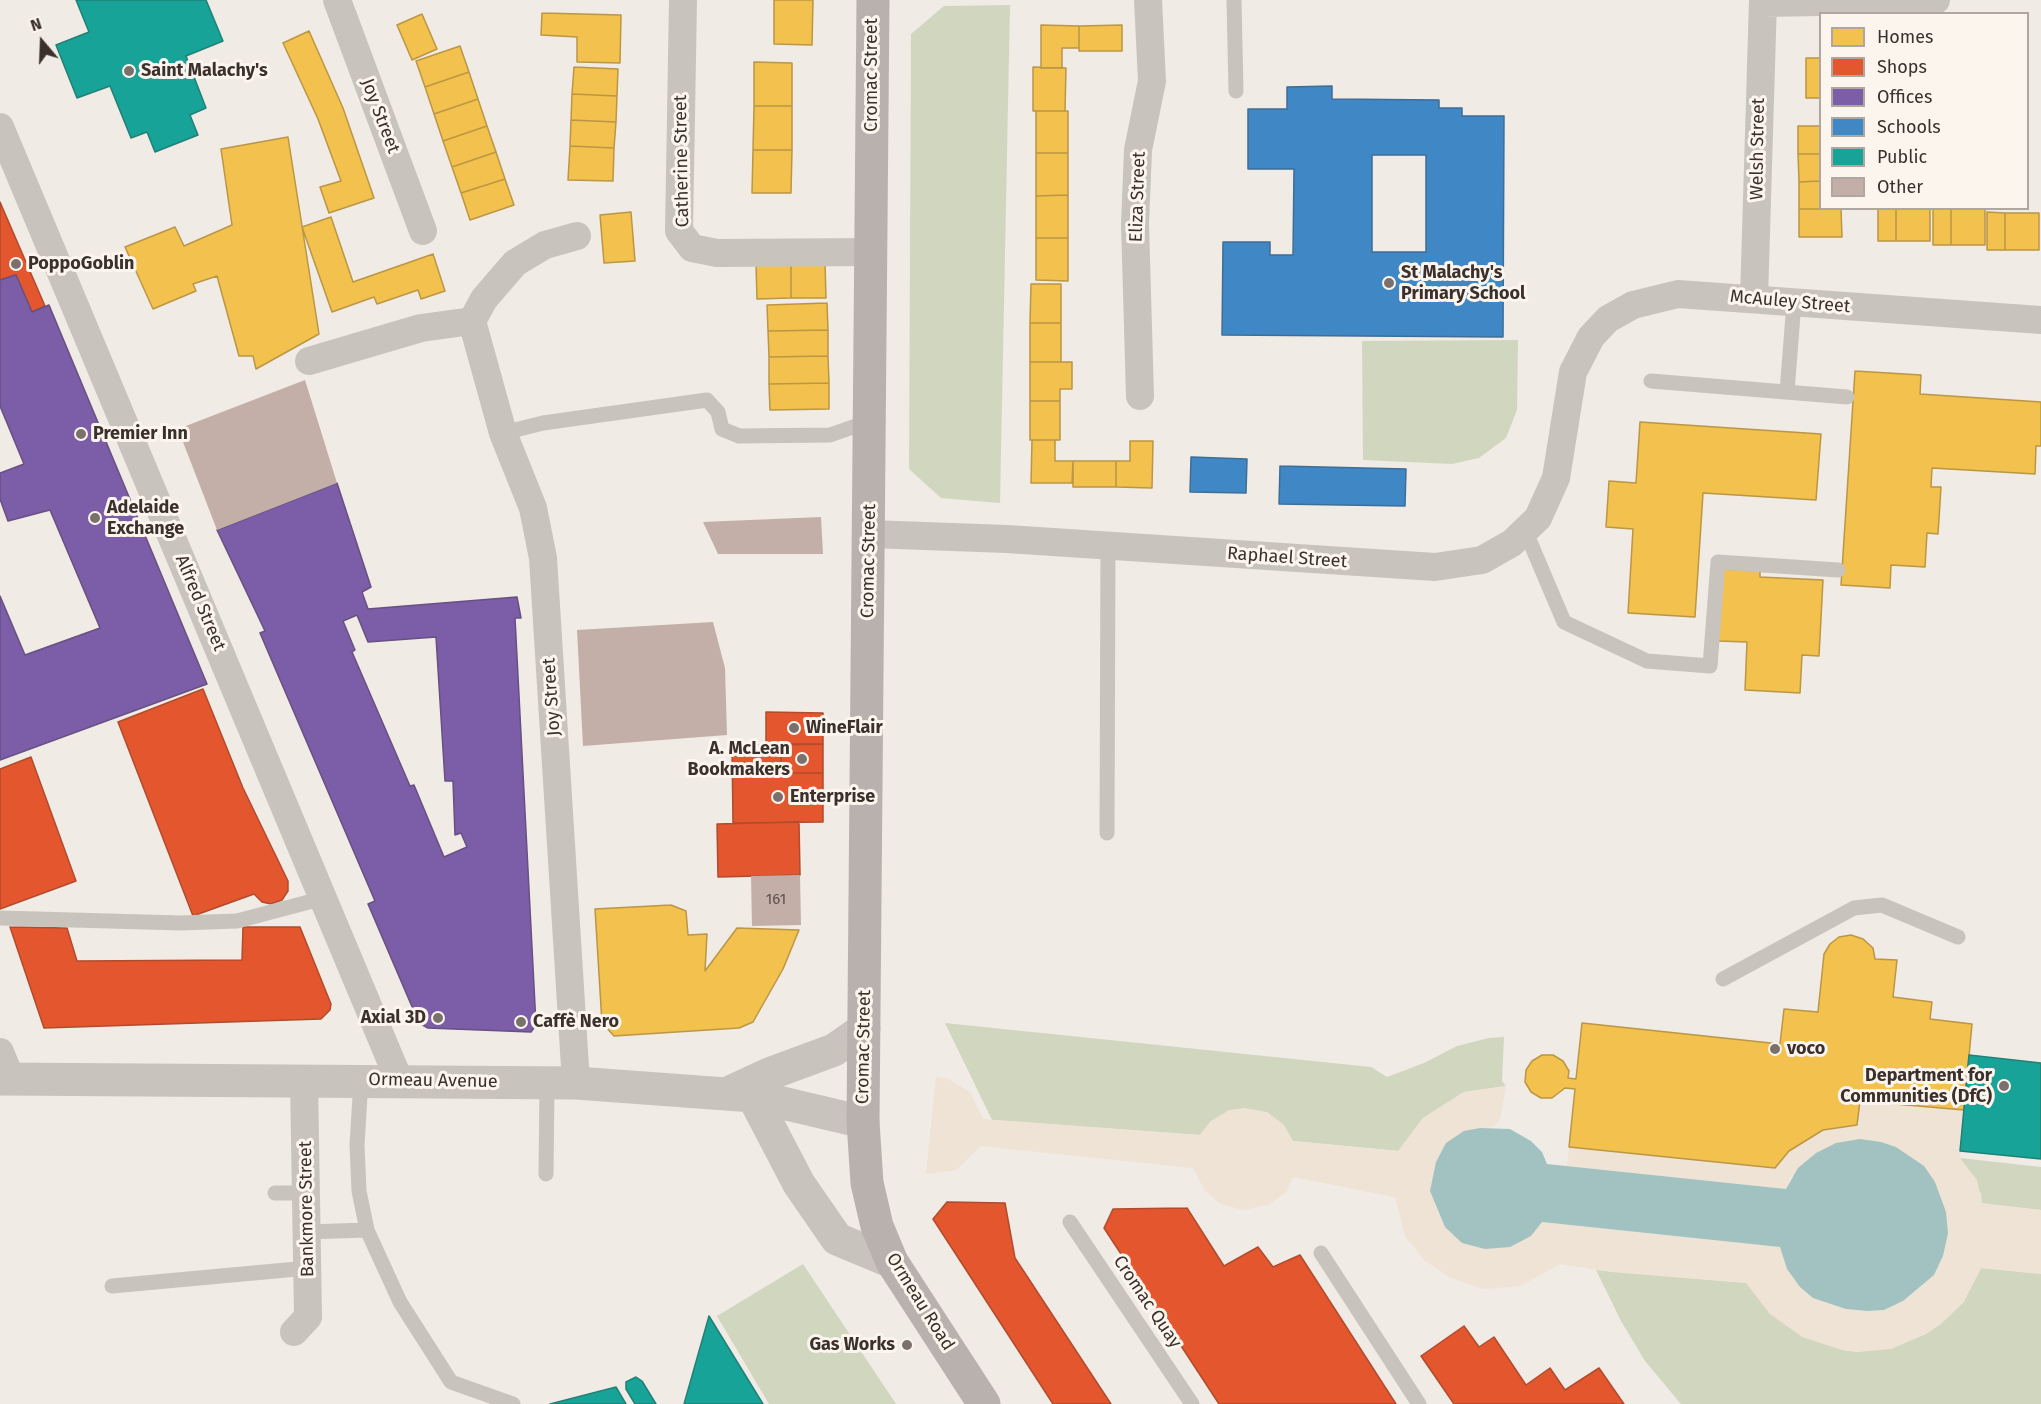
<!DOCTYPE html>
<meta charset="utf-8">
<style>
body{margin:0}
#map{position:relative;width:2041px;height:1404px;overflow:hidden;background:#f0ebe5;font-family:"Fira Sans",sans-serif}
canvas{display:block}
.legend{position:absolute;left:1819px;top:12px;width:210px;height:198px;box-sizing:border-box;background:#fbf5ee;border:2px solid #aea6a0;margin:0;padding:8px 10px;list-style:none;font-size:18px;color:#3b302b}
.legend li{display:flex;align-items:center;gap:12px;height:30px}
.legend b{width:30px;border:2px solid #aea6a0}
.north{position:absolute;left:12px;top:12px;width:60px;height:60px;-webkit-text-stroke:4px #fbf5ee;paint-order:stroke;rotate:341deg;font-size:16px;font-weight:700;line-height:24px;text-align:center;color:#3b302b}
.north::after{content:'';display:block;margin:auto;width:21px;height:27px;background:#3b302b;clip-path:polygon(50% 0,100% 100%,50% 72%,0 100%)}
</style>
<div id="map">
<canvas width="2041" height="1404"></canvas>
<ul class="legend">
<li><b style="height:16px;background:#f2c14e"></b>Homes</li>
<li><b style="height:16px;background:#e4572e"></b>Shops</li>
<li><b style="height:16px;background:#7b5ea7"></b>Offices</li>
<li><b style="height:16px;background:#3f88c5"></b>Schools</li>
<li><b style="height:16px;background:#17a398"></b>Public</li>
<li><b style="height:16px;background:#c3afa7"></b>Other</li>
</ul>
<div class="north">N</div>
</div>
<script>
const c = document.querySelector('canvas').getContext('2d');
c.lineJoin = 'round';
function fillPath(path, color) {
  c.fillStyle = color;
  c.fill(path, 'evenodd');
}
function toPath(rows) {
  const path = new Path2D();
  for (const r of rows) {
    path.moveTo(r[0], r[1]);
    for (let i = 2; i < r.length; i += 2) path.lineTo(r[i], r[i + 1]);
  }
  return path;
}
function trace(path, color, width, dash) {
  c.strokeStyle = color;
  c.lineWidth = width;
  c.lineCap = dash ? 'butt' : 'round';
  c.setLineDash(dash || []);
  c.stroke(path);
}
function write(font, color, halo, rows, align = 'center') {
  c.font = font + ' "Fira Sans",sans-serif';
  c.lineWidth = 6;
  c.setLineDash([]);
  c.textBaseline = 'middle';
  c.strokeStyle = halo;
  c.fillStyle = color;
  for (const [text, x, y, turn = 0] of rows) {
    c.save();
    c.translate(x, y);
    c.rotate((+turn || 0) * Math.PI / 180);
    c.textAlign = isNaN(turn) ? turn : align;
    if (halo) c.strokeText(text, 0, 0);
    c.fillText(text, 0, 0);
    c.restore();
  }
}
const green = toPath([
 [1010,5,1000,503,941,498,909,469,911,34,944,6],
 [1518,340,1517,410,1506,438,1479,458,1452,464,1363,460,1362,341],
 [945,1023,1371,1067,1387,1077,1424,1063,1457,1046,1489,1038,1504,1037,1502,1081,1506,1086,1464,1092,1423,1118,1399,1151,1293,1141,1283,1124,1211,1121,1200,1135,992,1120],
 [1960,1158,2041,1167,2041,1210,1982,1204,1981,1194],
 [803,1264,896,1404,769,1404,717,1316],
 [1981,1268,2041,1274,2041,1404,1681,1404,1645,1361,1621,1321,1596,1270,1747,1283,1770,1314,1842,1350,1858,1352,1963,1303]
]);
const plaza = toPath([
 [936,1077,948,1079,970,1092,983,1119,1200,1135,1211,1121,1229,1110,1245,1108,1267,1112,1283,1124,1293,1141,1398,1151,1423,1118,1464,1092,1506,1086,1500,1120,1493,1127,1480,1128,1430,1191,1445,1227,1531,1236,1541,1222,1780,1247,1787,1269,1800,1287,1846,1309,1867,1311,1884,1310,1903,1301,1934,1275,1908,1155,1896,1147,1881,1142,1790,1178,1787,1189,1567,1166,1569,1147,1789,1151,1823,1130,1857,1124,1860,1101,1964,1110,1960,1158,1977,1180,1982,1203,2041,1210,2041,1274,1981,1268,1963,1303,1941,1324,1926,1334,1891,1349,1858,1352,1842,1350,1802,1337,1770,1314,1746,1283,1611,1272,1560,1264,1520,1286,1483,1289,1449,1277,1424,1260,1405,1236,1395,1197,1293,1177,1285,1193,1268,1205,1243,1210,1221,1204,1205,1191,1193,1168,981,1146,956,1170,926,1174]
]);
const water = toPath([
 [1480,1128,1510,1129,1531,1141,1542,1152,1547,1164,1786,1189,1798,1168,1816,1153,1836,1143,1860,1139,1881,1142,1896,1147,1924,1166,1935,1182,1946,1212,1948,1233,1943,1256,1934,1275,1903,1301,1884,1310,1867,1311,1846,1309,1813,1298,1800,1287,1787,1269,1780,1247,1542,1222,1531,1236,1510,1247,1485,1249,1462,1243,1445,1227,1430,1191,1436,1162,1446,1143,1464,1131]
]);
const homes = toPath([
 [774,0,813,0,812,45,774,44,774,0],
 [542,13,621,15,620,63,577,62,577,37,541,35,542,13],
 [422,14,437,49,412,60,397,25,422,14],
 [1041,25,1079,26,1079,48,1062,48,1062,68,1041,68,1041,25],
 [1122,25,1122,51,1079,51,1079,26,1122,25],
 [309,31,343,108,374,198,329,213,320,187,341,181,318,119,283,43,309,31],
 [460,46,469,72,425,87,416,61,460,46],
 [1806,58,1820,58,1820,98,1806,98,1806,58],
 [754,62,792,63,792,106,754,106,754,62],
 [574,67,618,69,617,96,572,94,574,67],
 [1033,67,1066,68,1065,111,1033,111,1033,67],
 [469,72,478,99,434,114,425,87,469,72],
 [572,94,617,96,616,122,571,120,572,94],
 [478,99,487,126,443,141,434,114,478,99],
 [754,106,792,106,792,150,753,150,754,106],
 [1036,111,1068,111,1068,153,1036,153,1036,111],
 [571,120,616,122,614,148,570,146,571,120],
 [487,126,496,152,452,167,443,141,487,126],
 [1798,126,1820,126,1820,154,1798,154,1798,126],
 [288,137,319,334,256,369,253,356,239,356,217,276,193,284,196,291,153,309,125,247,175,227,184,246,232,225,221,149,288,137],
 [570,146,614,148,613,181,568,180,570,146],
 [753,150,792,150,791,193,752,193,753,150],
 [496,152,505,179,461,193,452,167,496,152],
 [1036,153,1068,153,1068,195,1036,196,1036,153],
 [1798,154,1820,154,1820,181,1799,182,1798,154],
 [505,179,514,205,470,220,461,193,505,179],
 [1820,181,1820,208,1841,209,1799,209,1799,182,1820,181],
 [1068,195,1068,238,1036,238,1036,196,1068,195],
 [1878,208,1896,208,1896,241,1878,241,1878,208],
 [1896,208,1930,208,1930,241,1896,241,1896,208],
 [1933,208,1951,208,1951,245,1933,245,1933,208],
 [1951,208,1985,208,1985,245,1951,245,1951,208],
 [1799,209,1841,209,1842,237,1799,237,1799,209],
 [631,212,635,261,604,263,600,215,631,212],
 [1987,212,2005,213,2005,250,1987,250,1987,212],
 [2005,213,2039,213,2039,250,2005,250,2005,213],
 [331,217,353,282,433,254,445,291,421,299,418,290,377,304,374,297,332,312,302,227,331,217],
 [1036,238,1068,238,1068,281,1036,280,1036,238],
 [791,263,825,263,826,298,791,298,791,263],
 [791,263,791,298,757,299,756,264,791,263],
 [1031,284,1061,284,1061,323,1030,323,1031,284],
 [827,303,828,330,768,331,767,305,827,303],
 [1030,323,1061,323,1061,362,1030,362,1030,323],
 [828,330,828,356,769,357,768,331,828,330],
 [828,356,829,383,769,384,769,357,828,356],
 [1030,362,1072,362,1072,389,1060,389,1060,401,1030,401,1030,362],
 [1855,371,1921,375,1920,394,2041,402,2041,446,2036,446,2035,474,1932,468,1931,487,1941,487,1938,534,1927,533,1925,567,1891,565,1890,588,1841,585,1855,371],
 [829,383,829,409,770,410,769,384,829,383],
 [1030,401,1060,401,1060,440,1030,440,1030,401],
 [1640,422,1821,434,1816,500,1703,493,1695,617,1628,613,1633,529,1606,527,1609,481,1636,483,1640,422],
 [1032,440,1055,440,1055,461,1073,461,1072,483,1031,483,1032,440],
 [1130,441,1153,441,1152,488,1116,487,1116,461,1130,461,1130,441],
 [1073,461,1116,461,1116,487,1073,487,1073,461],
 [1721,569,1760,571,1760,577,1823,580,1819,656,1802,655,1800,693,1745,690,1747,642,1718,641,1721,569],
 [671,905,686,911,688,935,707,934,705,971,737,928,799,930,783,969,753,1022,739,1028,614,1036,602,1023,595,909,671,905],
 [1851,935,1863,939,1873,948,1875,959,1897,960,1893,997,1932,1002,1930,1019,1972,1024,1964,1110,1860,1101,1857,1125,1823,1130,1789,1151,1775,1168,1569,1147,1575,1089,1565,1088,1552,1098,1541,1098,1531,1092,1525,1082,1526,1070,1532,1061,1542,1055,1553,1055,1563,1061,1569,1071,1568,1078,1576,1079,1582,1023,1780,1044,1784,1009,1818,1012,1824,954,1830,944,1839,937,1851,935]
]);
const shops = toPath([
 [0,202,45,306,32,312,16,275,0,280,0,202],
 [203,689,243,788,288,881,288,891,282,900,271,904,262,902,254,894,193,916,118,722,203,689],
 [766,712,823,713,823,744,766,744,766,712],
 [823,744,823,773,781,773,781,745,823,744],
 [732,745,781,745,781,773,823,773,823,822,733,823,732,745],
 [31,757,76,881,0,909,0,769,31,757],
 [799,822,800,875,718,877,717,824,799,822],
 [10,927,67,928,77,961,242,960,243,927,300,927,331,1004,330,1010,321,1019,44,1028,10,927],
 [947,1202,1005,1203,1015,1258,1111,1404,1053,1404,933,1219,947,1202],
 [1187,1208,1224,1266,1258,1247,1273,1267,1300,1255,1396,1404,1219,1404,1104,1228,1113,1209,1187,1208],
 [1464,1326,1479,1347,1494,1337,1526,1385,1550,1368,1565,1390,1599,1368,1624,1404,1454,1404,1421,1356,1464,1326]
]);
const offices = toPath([
 [16,275,32,312,49,305,207,684,0,760,0,596,25,655,100,628,50,510,8,521,0,499,0,473,24,464,0,406,0,280,16,275],
 [337,483,371,587,362,592,368,609,517,597,521,618,515,618,536,1025,531,1032,428,1028,419,1023,368,904,375,901,260,633,265,631,217,530,337,483],
 [357,615,368,642,436,637,445,781,453,781,455,835,461,833,467,847,444,857,414,785,410,786,352,652,355,650,343,621,357,615]
]);
const schools = toPath([
 [1332,86,1332,99,1439,100,1439,108,1462,108,1462,116,1504,116,1503,337,1222,335,1223,242,1270,242,1270,255,1293,255,1294,169,1248,169,1248,109,1287,109,1287,87,1332,86],
 [1372,155,1426,155,1426,252,1372,252,1372,155],
 [1191,457,1247,459,1246,493,1190,492,1191,457],
 [1280,466,1406,469,1405,506,1279,504,1280,466]
]);
const public = toPath([
 [76,0,206,0,223,41,186,56,206,108,190,115,198,135,155,152,147,132,131,138,110,86,77,98,56,45,89,32,76,0],
 [1969,1055,2041,1063,2041,1159,1960,1151,1969,1055],
 [709,1316,763,1404,684,1404,709,1316],
 [636,1377,642,1381,656,1404,635,1404,626,1389,626,1382,636,1377],
 [616,1387,626,1404,550,1404,616,1387]
]);
const building = toPath([
 [305,380,337,483,217,530,178,429],
 [821,517,823,554,718,554,703,522],
 [713,622,725,668,727,735,583,746,577,630],
 [800,875,801,925,752,926,751,876]
]);
const service = toPath([
 [1234,0,1236,91],
 [1651,381,1847,397],
 [1787,392,1794,302],
 [503,433,543,423,707,400,718,412,722,429,739,436,830,435,870,421],
 [1525,530,1564,622,1647,661,1710,666,1718,562,1838,570],
 [1107,833,1108,545],
 [0,918,181,923,237,921,324,898],
 [1723,979,1854,908,1882,905,1958,937],
 [361,1080,357,1145,359,1191,367,1230,400,1302,451,1382,513,1404],
 [546,1174,547,1083],
 [275,1193,306,1193],
 [1070,1222,1192,1404],
 [307,1232,367,1230],
 [1321,1253,1419,1404],
 [112,1286,308,1268]
]);
const minor = toPath([
 [337,0,423,231],
 [683,0,679,231,692,248,717,253,871,252],
 [1763,3,1936,0],
 [0,127,399,1080],
 [1754,299,1763,0],
 [472,321,503,433,533,508,543,558,576,1083],
 [309,361,421,328,472,321,484,299,515,263,545,245,577,236],
 [1140,396,1135,224,1138,150,1152,81,1148,0],
 [870,534,1007,539,1435,567,1482,560,1512,543,1538,518,1556,478,1573,372,1591,337,1608,319,1633,305,1678,294,2041,320],
 [0,1052,11,1079],
 [294,1332,308,1317,304,1080]
]);
const tertiary = toPath([
 [0,1079,576,1083,753,1096,863,1122],
 [728,1093,769,1074,834,1050,864,1029],
 [753,1096,799,1184,837,1239,892,1262]
]);
const primary = toPath([
 [873,0,863,1122,867,1183,877,1226,892,1262,984,1404]
]);
const markers = [
 [129,71,6,"#7a716c"],
 [16,264,6,"#7a716c"],
 [1389,283,6,"#7a716c"],
 [81,434,6,"#7a716c"],
 [95,518,6,"#7a716c"],
 [794,728,6,"#7a716c"],
 [802,759,6,"#7a716c"],
 [778,797,6,"#7a716c"],
 [438,1018,6,"#7a716c"],
 [521,1022,6,"#7a716c"],
 [1775,1049,6,"#7a716c"],
 [2004,1086,6,"#7a716c"],
 [907,1345,6,"#7a716c"]
];
const numberNames = [
 ["161",776,900]
];
const poiNames = [
 ["Saint Malachy's",141,71],
 ["PoppoGoblin",28,264],
 ["St Malachy's",1401,273],
 ["Primary School",1401,294],
 ["Premier Inn",93,434],
 ["Adelaide",107,508],
 ["Exchange",107,529],
 ["WineFlair",806,728],
 ["A. McLean",790,749,"right"],
 ["Bookmakers",790,770,"right"],
 ["Enterprise",790,797],
 ["Axial 3D",426,1018,"right"],
 ["Caffè Nero",533,1022],
 ["voco",1787,1049],
 ["Department for",1992,1076,"right"],
 ["Communities (DfC)",1992,1097,"right"],
 ["Gas Works",895,1345,"right"]
];
const streetNames = [
 ["Cromac Street",872,75,-90],
 ["Joy Street",380,116,69],
 ["Welsh Street",1758,149,-89],
 ["Catherine Street",682,161,-91],
 ["Eliza Street",1138,197,-88],
 ["McAuley Street",1790,302,5],
 ["Raphael Street",1287,558,4],
 ["Cromac Street",869,561,-89],
 ["Alfred Street",200,603,67],
 ["Joy Street",552,697,-94],
 ["Cromac Street",864,1047,-89],
 ["Ormeau Avenue",433,1081,1],
 ["Bankmore Street",307,1209,-91],
 ["Ormeau Road",920,1302,58],
 ["Cromac Quay",1147,1302,56]
];
fillPath(green, '#d1d6bf');
fillPath(plaza, '#eee3d5');
fillPath(water, '#a1c2c1');
fillPath(homes, '#f2c14e');
trace(homes, '#bb9644', 1.5);
fillPath(shops, '#e4572e');
trace(shops, '#b14b2d', 1.5);
fillPath(offices, '#7b5ea7');
trace(offices, '#685082', 1.5);
fillPath(schools, '#3f88c5');
trace(schools, '#3e6e97', 1.5);
fillPath(public, '#17a398');
trace(public, '#228077', 1.5);
fillPath(building, '#c3afa7');
trace(service, '#c9c3be', 15);
trace(minor, '#c9c3be', 28);
trace(tertiary, '#c9c3be', 33);
trace(primary, '#b8b1ad', 33);
for (const [x, y, r, color] of markers) {
  const dot = new Path2D();
  dot.arc(x, y, r, 0, 2 * Math.PI);
  c.fillStyle = color;
  c.fill(dot);
  trace(dot, '#fbf5ee', 2);
}
write('15px', '#5d504a', null, numberNames);
write('bold 18px', '#3b302b', '#fbf5ee', poiNames, 'left');
write('18px', '#3b302b', '#fbf5ee', streetNames);
</script>
